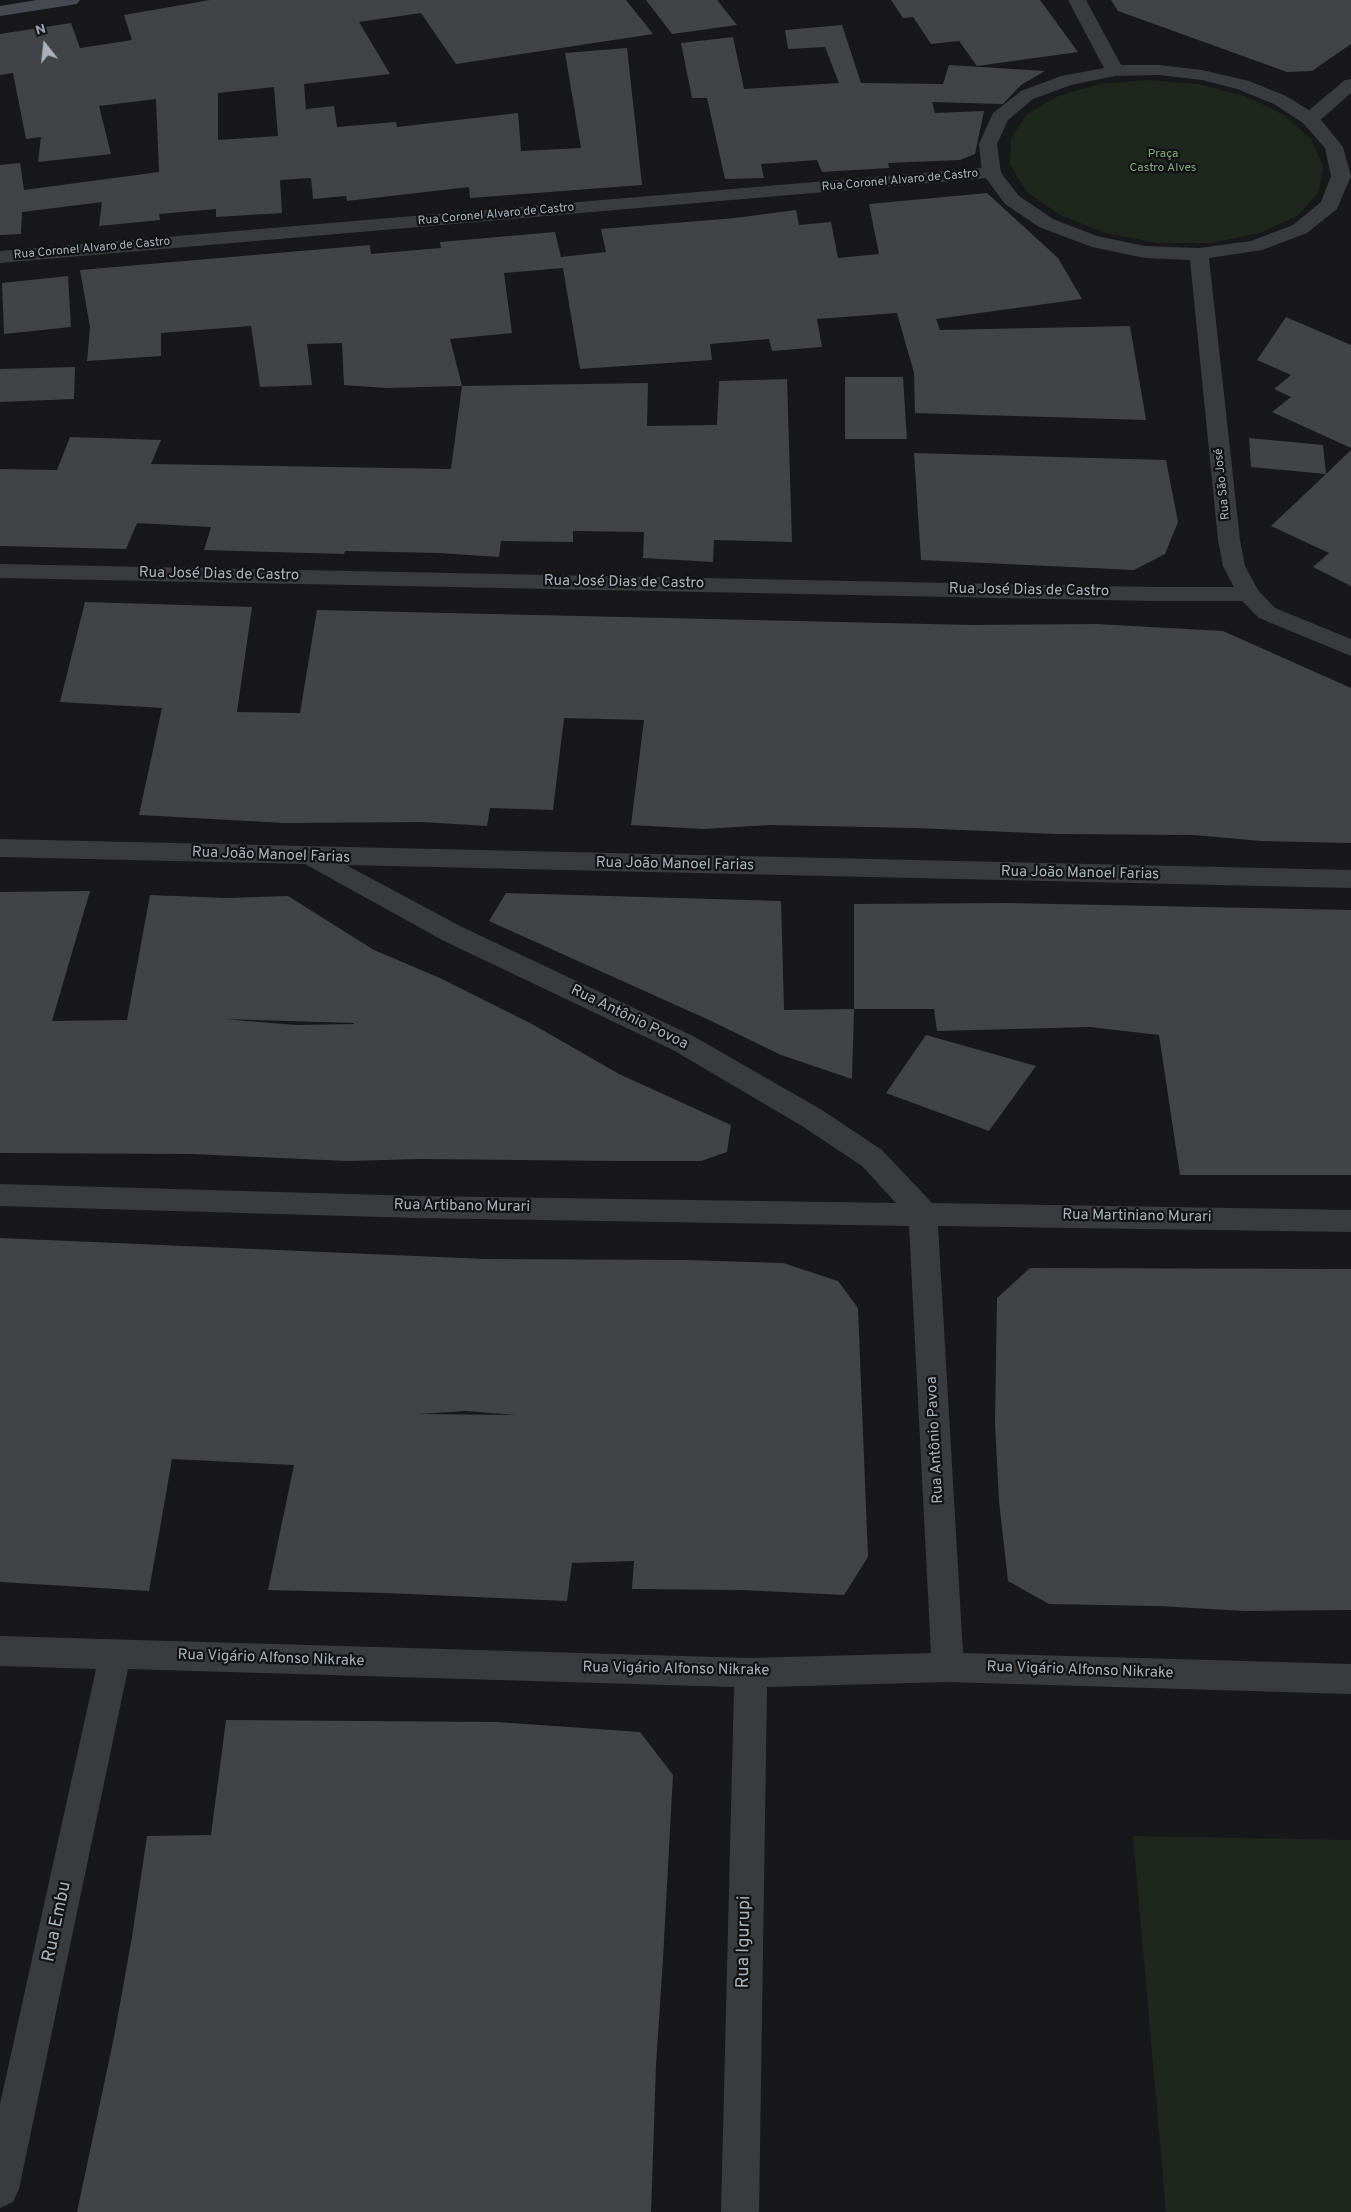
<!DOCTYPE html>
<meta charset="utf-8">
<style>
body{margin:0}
#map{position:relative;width:1351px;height:2212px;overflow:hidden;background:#18181a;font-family:Overpass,sans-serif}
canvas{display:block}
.north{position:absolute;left:20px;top:20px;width:50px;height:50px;-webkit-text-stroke:4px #131315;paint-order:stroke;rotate:344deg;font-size:14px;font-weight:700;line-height:20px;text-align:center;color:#a9b2bb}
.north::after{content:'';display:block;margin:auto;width:18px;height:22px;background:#a9b2bb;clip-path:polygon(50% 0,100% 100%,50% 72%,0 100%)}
</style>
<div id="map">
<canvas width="1351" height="2212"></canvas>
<div class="north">N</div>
</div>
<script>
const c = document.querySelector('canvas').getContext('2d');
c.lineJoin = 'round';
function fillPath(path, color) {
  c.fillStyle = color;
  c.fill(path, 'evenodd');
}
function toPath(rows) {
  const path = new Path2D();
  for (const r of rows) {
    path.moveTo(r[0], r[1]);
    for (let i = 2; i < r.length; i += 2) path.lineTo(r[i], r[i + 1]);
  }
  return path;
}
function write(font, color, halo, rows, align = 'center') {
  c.font = font + ' Overpass,sans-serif';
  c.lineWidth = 4.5;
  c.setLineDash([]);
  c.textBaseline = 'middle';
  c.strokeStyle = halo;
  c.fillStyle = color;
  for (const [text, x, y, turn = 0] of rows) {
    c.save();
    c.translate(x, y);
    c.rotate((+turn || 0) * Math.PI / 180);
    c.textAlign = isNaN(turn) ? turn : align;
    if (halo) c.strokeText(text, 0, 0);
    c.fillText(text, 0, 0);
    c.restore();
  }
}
const green = toPath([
 [1148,80,1198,84,1245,96,1284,115,1311,139,1323,166,1319,192,1297,216,1260,233,1211,243,1157,243,1105,233,1060,215,1027,192,1010,165,1011,138,1027,114,1058,96,1100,84],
 [1133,1836,1351,1840,1351,2212,1166,2212]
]);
const building = toPath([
 [210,0,626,0,653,34,456,64,421,13,359,22,390,74,304,84,306,109,334,106,337,127,396,122,397,127,518,113,521,151,581,148,565,53,627,48,642,185,470,198,469,187,347,201,346,196,313,199,311,178,280,180,282,213,216,217,216,209,159,214,160,220,99,226,102,202,22,212,21,234,0,235,0,165,20,163,24,190,159,172,156,99,99,106,111,154,38,162,41,137,26,139,13,73,0,75,0,34,71,23,80,48,132,40,124,15],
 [274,87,278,136,218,140,218,93],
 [646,0,717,0,737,25,672,34],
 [891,0,1040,0,1078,52,977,66,959,41,931,44,913,17,903,18],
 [1111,0,1351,0,1351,44,1312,71,1287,72,1118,11],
 [842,25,861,83,943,84,949,65,1045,71,1021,85,1003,104,932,102,935,113,984,111,975,154,960,160,888,163,889,168,822,172,817,160,761,164,764,178,725,179,707,98,692,98,681,43,733,37,744,89,839,83,825,47,788,49,785,30],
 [987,193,1058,258,1082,299,936,319,940,330,1130,326,1146,420,915,413,914,373,897,313,817,319,822,347,772,351,769,339,710,344,712,360,580,369,563,268,504,273,512,333,450,339,462,386,386,388,344,385,342,343,307,344,312,385,260,387,251,326,161,333,161,356,87,361,90,327,80,270,370,245,371,254,441,248,440,242,555,232,561,257,606,252,601,229,735,218,796,210,799,225,831,222,838,258,879,254,869,204],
 [68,276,71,327,4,334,2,283],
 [1286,317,1351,345,1351,448,1272,412,1291,397,1274,389,1291,375,1257,360],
 [75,367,74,399,0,402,0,369],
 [845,377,903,377,907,439,845,439],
 [787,379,792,542,714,540,713,562,643,558,644,532,573,531,573,542,501,541,499,557,438,553,345,551,344,554,204,550,211,527,137,523,126,549,0,546,0,469,57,470,70,437,161,440,151,464,451,469,462,386,648,383,647,426,717,425,719,381],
 [1249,438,1323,445,1326,474,1351,450,1351,586,1313,567,1329,553,1271,526,1326,474,1251,467],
 [914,453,1166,460,1178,522,1165,554,1134,570,921,560],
 [85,602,252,607,237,712,300,713,317,610,972,625,1096,624,1223,631,1351,688,1351,843,1261,841,1194,835,1055,834,916,828,769,825,704,829,631,825,644,720,564,718,553,810,490,808,487,826,422,822,284,823,139,815,162,708,60,702],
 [90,891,52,1021,127,1020,150,895,226,898,288,896,374,950,440,978,532,1024,619,1074,731,1125,727,1152,701,1161,617,1161,421,1159,347,1161,191,1154,0,1153,0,892],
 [223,1019,354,1023,354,1024,296,1025],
 [506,893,781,901,784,1010,854,1009,852,1079,781,1055,709,1020,489,921],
 [1006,903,1351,910,1351,1175,1180,1175,1159,1035,1090,1027,937,1031,934,1009,854,1009,854,904],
 [926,1035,1036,1066,989,1131,886,1093],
 [0,1238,485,1259,685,1260,783,1263,838,1281,858,1308,868,1557,844,1595,741,1590,632,1589,634,1561,572,1563,567,1601,385,1593,268,1590,294,1465,172,1459,149,1591,0,1582],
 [465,1411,516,1415,419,1414],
 [1030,1268,1351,1269,1351,1610,1245,1611,1158,1606,1049,1604,1008,1581,999,1501,995,1424,997,1298],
 [226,1720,497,1722,640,1732,673,1775,663,1959,656,2065,651,2212,77,2212,114,2037,132,1937,147,1836,211,1835]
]);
const minor = toPath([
 [1351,79,1351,93,1317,123,1303,123,1301,119,1303,115,1345,80,1351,79],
 [992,167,999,169,1002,173,999,177,0,263,0,251,992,167],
 [0,564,1152,587,1248,587,1256,589,1259,594,1256,599,1248,601,1152,601,0,578,0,564],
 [0,839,1351,870,1351,888,346,865,462,927,693,1036,822,1110,882,1150,932,1203,1351,1210,1351,1232,938,1226,963,1653,1351,1664,1351,1694,948,1682,767,1687,759,2212,721,2212,734,1687,128,1669,19,2189,13,2202,0,2208,0,2104,96,1669,0,1666,0,1636,751,1658,931,1653,909,1226,418,1218,0,1206,0,1184,418,1196,896,1203,862,1166,802,1126,673,1050,444,941,305,864,0,857,0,839]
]);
const tertiary = toPath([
 [1068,0,1086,0,1121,65,1159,65,1202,70,1249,81,1286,96,1317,115,1343,147,1351,176,1337,209,1307,233,1262,250,1209,258,1240,540,1245,566,1258,590,1275,608,1351,639,1351,656,1259,618,1240,599,1223,566,1218,540,1190,260,1145,258,1092,247,1039,227,1005,204,982,173,979,144,993,113,1021,91,1061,76,1104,68,1068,0],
 [1159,75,1202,80,1237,89,1274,104,1303,123,1325,148,1331,176,1321,202,1293,225,1251,241,1199,248,1145,246,1097,236,1053,219,1019,196,1001,173,997,144,1008,120,1033,99,1071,85,1115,76,1159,75]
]);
const secondary = toPath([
 [37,0,80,0,77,4,71,5,0,16,0,6,37,0]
]);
const farParknames = [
 ["Praça",1163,155],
 ["Castro Alves",1163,169]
];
const farStreetnames = [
 ["Rua Coronel Alvaro de Castro",900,181,-5],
 ["Rua Coronel Alvaro de Castro",496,215,-5],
 ["Rua Coronel Alvaro de Castro",92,249,-5],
 ["Rua São José",1223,484,-96]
];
const streetNames = [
 ["Rua José Dias de Castro",219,575,1],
 ["Rua José Dias de Castro",624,583,1],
 ["Rua José Dias de Castro",1029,591,1],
 ["Rua João Manoel Farias",271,856,2],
 ["Rua João Manoel Farias",675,865,1],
 ["Rua João Manoel Farias",1080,874,1],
 ["Rua Antônio Povoa",629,1018,26],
 ["Rua Artibano Murari",462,1207,1],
 ["Rua Martiniano Murari",1137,1217,1],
 ["Rua Antônio Pavoa",936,1440,-93],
 ["Rua Vigário Alfonso Nikrake",271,1659,2],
 ["Rua Vigário Alfonso Nikrake",676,1670,1],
 ["Rua Vigário Alfonso Nikrake",1080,1671,2]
];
const nearStreetnames = [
 ["Rua Embu",58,1922,-78],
 ["Rua Igurupi",745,1942,-89]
];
fillPath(green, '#1e261d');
fillPath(building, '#424347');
fillPath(minor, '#393b3f');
fillPath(tertiary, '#393b3f');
fillPath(secondary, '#464a50');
write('12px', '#84a77f', '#131315', farParknames);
write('12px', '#a9b2bb', '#131315', farStreetnames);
write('15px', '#a9b2bb', '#131315', streetNames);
write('18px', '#a9b2bb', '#131315', nearStreetnames);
</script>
